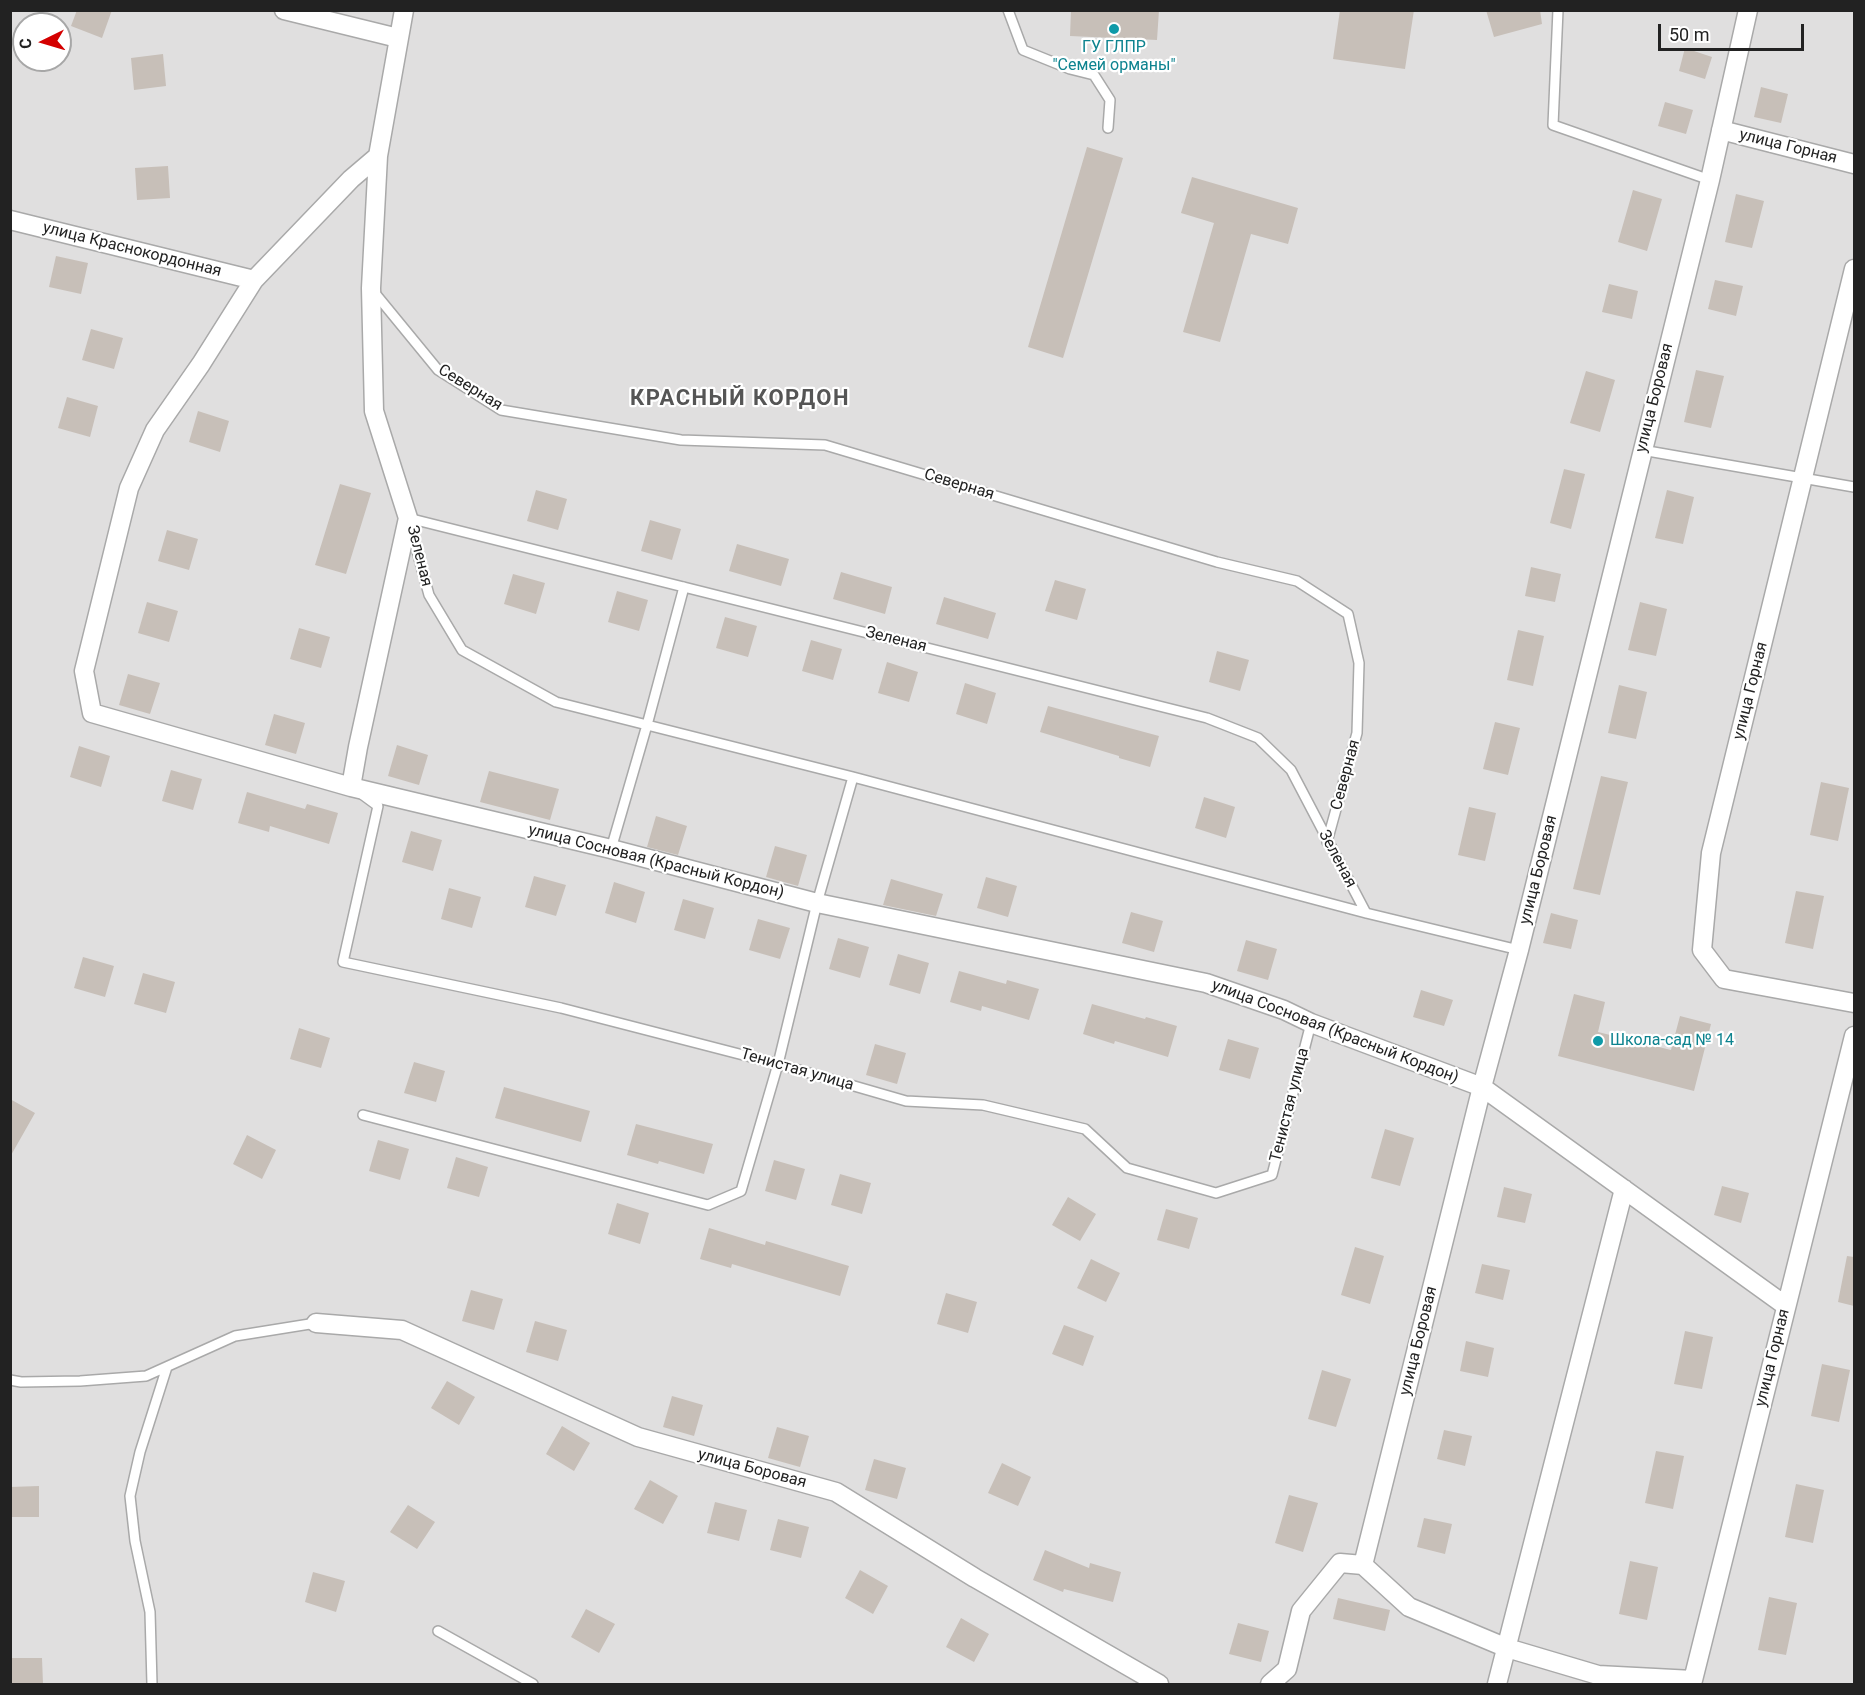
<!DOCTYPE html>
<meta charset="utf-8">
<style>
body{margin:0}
#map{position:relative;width:1865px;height:1695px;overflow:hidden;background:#f2efe9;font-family:Roboto,sans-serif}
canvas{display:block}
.frame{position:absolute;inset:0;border:12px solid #222;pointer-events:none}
.north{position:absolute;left:12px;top:12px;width:60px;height:60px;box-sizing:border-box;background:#fff;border:2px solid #a7a7a7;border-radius:50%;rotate:265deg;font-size:16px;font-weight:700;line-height:24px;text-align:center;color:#222}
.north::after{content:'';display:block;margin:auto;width:21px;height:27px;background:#d40000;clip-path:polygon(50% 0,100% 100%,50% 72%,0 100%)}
.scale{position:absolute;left:1658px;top:24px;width:146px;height:27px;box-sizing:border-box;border:3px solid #222;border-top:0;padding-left:8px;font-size:18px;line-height:21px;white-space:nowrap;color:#222;-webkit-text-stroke:4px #fff;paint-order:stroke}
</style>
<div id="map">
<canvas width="1865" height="1695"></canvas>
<div class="frame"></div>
<div class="north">С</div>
<div class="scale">50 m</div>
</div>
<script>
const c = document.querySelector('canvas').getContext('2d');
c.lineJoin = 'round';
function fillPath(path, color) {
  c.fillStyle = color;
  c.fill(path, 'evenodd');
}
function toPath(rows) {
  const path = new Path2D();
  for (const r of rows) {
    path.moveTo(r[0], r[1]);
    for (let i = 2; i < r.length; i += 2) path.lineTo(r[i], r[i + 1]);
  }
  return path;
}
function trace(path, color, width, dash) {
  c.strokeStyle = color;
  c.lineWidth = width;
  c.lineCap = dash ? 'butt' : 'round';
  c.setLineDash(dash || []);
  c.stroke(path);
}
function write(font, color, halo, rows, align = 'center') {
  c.font = font + ' Roboto,sans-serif';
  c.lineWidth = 4.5;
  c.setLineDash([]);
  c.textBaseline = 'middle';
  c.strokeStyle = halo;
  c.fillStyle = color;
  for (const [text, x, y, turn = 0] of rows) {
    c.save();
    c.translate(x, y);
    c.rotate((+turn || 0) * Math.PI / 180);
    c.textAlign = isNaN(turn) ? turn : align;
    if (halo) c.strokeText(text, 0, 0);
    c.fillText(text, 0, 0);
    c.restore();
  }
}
const residential = toPath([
 [11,11,1854,11,1854,1684,11,1684],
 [24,24,60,24,60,60,24,60]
]);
const building = toPath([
 [77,10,112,10,102,38,71,26],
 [1071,10,1159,10,1157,40,1070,36],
 [1340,10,1414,10,1405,69,1333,59],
 [1486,10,1540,10,1542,24,1494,37],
 [1685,48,1712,57,1705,79,1679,71],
 [163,54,166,86,134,90,131,58],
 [1761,87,1788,94,1781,123,1754,117],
 [1665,102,1693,110,1686,134,1658,126],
 [1087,147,1123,158,1063,358,1028,347],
 [168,166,170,198,137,200,135,168],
 [1192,177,1298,208,1288,244,1251,234,1220,342,1183,332,1214,223,1181,213],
 [1633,190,1662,199,1647,251,1618,242],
 [1736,194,1764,201,1752,248,1725,242],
 [56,256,88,263,81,294,49,287],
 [1715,280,1743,286,1736,316,1708,309],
 [1609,284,1638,291,1632,319,1602,312],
 [91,329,123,338,114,369,82,360],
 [1696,370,1724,376,1711,428,1684,422],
 [1586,371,1615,380,1600,432,1570,423],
 [67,397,98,406,90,437,58,428],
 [198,411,229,421,220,452,189,442],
 [1564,469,1585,474,1571,529,1550,523],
 [340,484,371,493,346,574,315,565],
 [536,490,567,499,558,530,527,521],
 [1667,490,1694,497,1683,544,1655,538],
 [650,520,681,529,672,560,641,551],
 [167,530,198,539,189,570,158,561],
 [737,544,789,559,781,586,729,571],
 [1531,567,1561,574,1555,602,1525,596],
 [841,572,892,587,885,614,833,599],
 [513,574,545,583,536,614,504,604],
 [1055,580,1086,589,1077,620,1045,611],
 [617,591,648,600,639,631,608,622],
 [944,597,996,613,988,639,936,624],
 [147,602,178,611,169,642,138,633],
 [1640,602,1667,609,1656,656,1628,650],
 [725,617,757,626,748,657,716,648],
 [299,628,330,637,321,668,290,659],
 [1518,630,1544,636,1533,686,1507,680],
 [811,640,842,649,833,680,802,671],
 [1217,651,1249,660,1240,691,1209,682],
 [887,662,918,672,909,702,878,693],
 [128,674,160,683,150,714,119,705],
 [965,683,996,693,987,724,956,714],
 [1619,685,1647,692,1636,739,1608,733],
 [1048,706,1159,736,1150,767,1119,758,1119,756,1040,732],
 [274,714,305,723,296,754,265,745],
 [1495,722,1520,728,1508,775,1483,769],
 [397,745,428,755,419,785,388,776],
 [79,746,110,756,101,787,70,777],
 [171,770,202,779,193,810,162,801],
 [489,771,559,789,550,820,480,802],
 [1601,776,1628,782,1600,895,1573,889],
 [1821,782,1849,788,1838,841,1810,835],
 [247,792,305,809,307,804,338,813,329,844,270,826,269,832,238,823],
 [1204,797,1235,807,1226,838,1195,828],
 [1469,807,1496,813,1485,861,1458,855],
 [656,816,687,826,678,855,647,847],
 [411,831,442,840,433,871,402,862],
 [775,846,807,855,798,886,766,877],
 [534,876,566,885,556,916,525,907],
 [986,877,1017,886,1008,917,977,908],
 [891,879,943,894,936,916,883,905],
 [614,882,645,892,636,923,605,913],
 [449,888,481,897,472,928,441,919],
 [1796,891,1824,896,1813,949,1785,943],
 [683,899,714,908,705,939,674,930],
 [1131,912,1163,921,1154,952,1122,943],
 [1551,913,1578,920,1571,949,1543,943],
 [758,919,790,928,780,959,749,950],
 [838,938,869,947,860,978,829,969],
 [1246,940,1277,949,1268,980,1237,971],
 [898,954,929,963,920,994,889,985],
 [83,957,114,966,105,997,74,988],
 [959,971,1006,984,1007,980,1039,989,1029,1020,982,1006,981,1011,950,1002],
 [143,973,175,982,166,1013,134,1004],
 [1421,990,1453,1000,1444,1026,1413,1017],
 [1574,994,1605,1002,1598,1032,1671,1050,1680,1016,1711,1024,1694,1091,1558,1056],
 [1092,1004,1145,1019,1146,1017,1177,1026,1168,1057,1115,1041,1114,1044,1083,1034],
 [299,1028,330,1038,321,1068,290,1059],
 [1228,1039,1259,1048,1250,1079,1219,1070],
 [875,1044,906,1053,897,1084,866,1075],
 [414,1062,445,1071,436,1102,404,1093],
 [504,1087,590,1111,581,1142,495,1118],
 [10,1099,35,1113,10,1157],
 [636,1124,713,1144,704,1174,659,1161,658,1164,627,1155],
 [1385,1129,1414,1138,1400,1186,1371,1178],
 [247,1135,276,1150,262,1179,233,1164],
 [378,1140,409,1149,400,1180,369,1171],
 [456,1157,488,1167,479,1197,447,1188],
 [774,1160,805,1169,796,1200,765,1191],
 [840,1174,871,1183,862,1214,831,1205],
 [1722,1186,1749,1193,1741,1223,1714,1215],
 [1504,1187,1532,1194,1525,1223,1497,1217],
 [1068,1197,1096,1214,1080,1241,1052,1225],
 [617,1203,649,1213,640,1244,608,1234],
 [1166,1209,1198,1218,1189,1249,1157,1240],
 [709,1228,765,1245,766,1241,849,1266,840,1296,732,1264,731,1268,700,1259],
 [1355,1247,1384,1256,1370,1304,1341,1295],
 [1847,1256,1854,1257,1854,1306,1838,1302],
 [1091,1259,1120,1273,1106,1302,1077,1288],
 [1482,1264,1510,1270,1503,1300,1475,1293],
 [471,1290,503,1299,494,1330,462,1321],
 [946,1293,977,1302,968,1333,937,1324],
 [535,1321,567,1330,558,1361,526,1352],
 [1064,1325,1094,1336,1083,1366,1052,1354],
 [1685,1331,1713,1337,1702,1389,1674,1384],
 [1466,1341,1494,1348,1488,1377,1460,1371],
 [1822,1364,1850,1370,1839,1422,1811,1416],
 [1322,1370,1351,1379,1336,1427,1308,1419],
 [447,1381,475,1397,459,1425,431,1408],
 [672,1396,703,1405,694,1436,663,1427],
 [562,1426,590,1443,574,1471,546,1454],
 [777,1427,809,1436,800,1467,768,1458],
 [1444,1430,1472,1436,1465,1466,1437,1459],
 [1656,1451,1684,1456,1673,1509,1645,1503],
 [874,1459,906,1468,897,1499,865,1490],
 [1002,1463,1031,1477,1018,1506,988,1493],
 [650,1480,678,1496,663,1524,634,1509],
 [1796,1484,1824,1490,1813,1543,1785,1537],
 [39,1486,39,1517,10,1517,10,1487],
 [1289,1495,1318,1503,1303,1552,1275,1543],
 [715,1502,747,1510,739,1541,707,1533],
 [408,1505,435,1522,417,1549,390,1532],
 [1424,1518,1452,1524,1445,1554,1417,1547],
 [778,1519,809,1527,801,1558,770,1550],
 [1045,1550,1089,1568,1090,1563,1121,1572,1113,1602,1064,1589,1063,1592,1033,1580],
 [1630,1561,1658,1567,1647,1620,1619,1614],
 [860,1570,888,1586,873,1614,845,1598],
 [313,1572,345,1581,336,1612,305,1602],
 [1769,1597,1797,1603,1786,1655,1758,1650],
 [1338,1598,1390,1610,1385,1631,1333,1619],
 [586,1609,615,1624,599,1653,571,1637],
 [961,1618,989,1634,974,1662,946,1647],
 [1238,1623,1269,1631,1261,1662,1229,1654],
 [11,1658,42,1658,43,1684,12,1684]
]);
const service = toPath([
 [1008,10,1023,50,1070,69,1094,75,1110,100,1108,128],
 [1558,10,1553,125,1710,180],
 [374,292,438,370,501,410,681,440,825,445,1217,562,1297,581,1348,614,1359,663,1357,733,1327,842],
 [1642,450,1854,487],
 [363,795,378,806,343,962,561,1008,778,1064,906,1101,983,1105,1085,1129,1127,1168,1216,1193,1272,1175,1311,1023],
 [611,849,647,725,684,587],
 [1366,913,1291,770,1258,738,1207,718,408,518,429,595,462,650,556,702,853,777,1366,913,1519,950],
 [363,1115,708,1205,741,1191,778,1064,817,903,853,777],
 [10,1380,21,1382,80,1381,146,1376,235,1336,316,1323],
 [438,1631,533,1684],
 [152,1684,150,1612,135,1541,130,1496,140,1452,167,1367]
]);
const minor = toPath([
 [284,10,398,38],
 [1721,130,1854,164],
 [378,156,351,179,254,280,201,364,155,430,129,488,84,671,92,713,351,787,611,849,817,903,1206,983,1284,1010,1311,1023,1482,1087,1786,1306],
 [10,220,254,280],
 [1854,269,1711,853,1702,950,1724,979,1854,1003],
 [351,787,358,747,408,518,374,411,371,288,378,156,404,10],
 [316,1323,402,1330,638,1437,836,1492,975,1578,1159,1684],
 [1363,1565,1409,1607,1507,1648,1598,1675,1693,1680],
 [1693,1680,1854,1036],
 [1270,1684,1287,1669,1301,1611,1340,1563,1363,1565,1482,1087,1519,950,1710,180,1748,10],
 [1497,1684,1624,1189]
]);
const markers = [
 [1114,29,6,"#0f9aa8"],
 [1598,1041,6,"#0f9aa8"]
];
const cultureNames = [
 ["ГУ ГЛПР",1114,48],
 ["\"Семей орманы\"",1114,66],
 ["Школа-сад № 14",1610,1041,"left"]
];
const streetNames = [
 ["улица Горная",1788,147,14],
 ["улица Краснокордонная",132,250,14],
 ["Северная",470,388,32],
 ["улица Боровая",1655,398,-76],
 ["Северная",959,485,17],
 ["Зеленая",419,556,76],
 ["Зеленая",896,640,14],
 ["улица Горная",1751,691,-76],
 ["Северная",1346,775,-75],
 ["Зеленая",1337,859,62],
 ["улица Сосновая (Красный Кордон)",656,862,14],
 ["улица Боровая",1539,870,-76],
 ["улица Сосновая (Красный Кордон)",1335,1032,21],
 ["Тенистая улица",797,1070,16],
 ["Тенистая улица",1290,1105,-76],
 ["улица Боровая",1419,1341,-76],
 ["улица Горная",1773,1358,-76],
 ["улица Боровая",752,1469,15]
];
const districtNames = [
 ["КРАСНЫЙ КОРДОН",740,399]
];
fillPath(residential, '#e0dfdf');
fillPath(building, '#c7bfb8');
trace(service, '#a9a9a9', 12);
trace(minor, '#a9a9a9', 21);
trace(service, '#fff', 9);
trace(minor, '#fff', 18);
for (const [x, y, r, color] of markers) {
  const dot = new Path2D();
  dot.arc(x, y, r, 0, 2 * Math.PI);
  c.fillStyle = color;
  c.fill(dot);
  trace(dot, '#fff', 2);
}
write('16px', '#0d838f', '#fff', cultureNames);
write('16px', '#222', '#fff', streetNames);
c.letterSpacing = '1.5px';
write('bold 22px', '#555', '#fff', districtNames);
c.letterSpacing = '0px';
</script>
